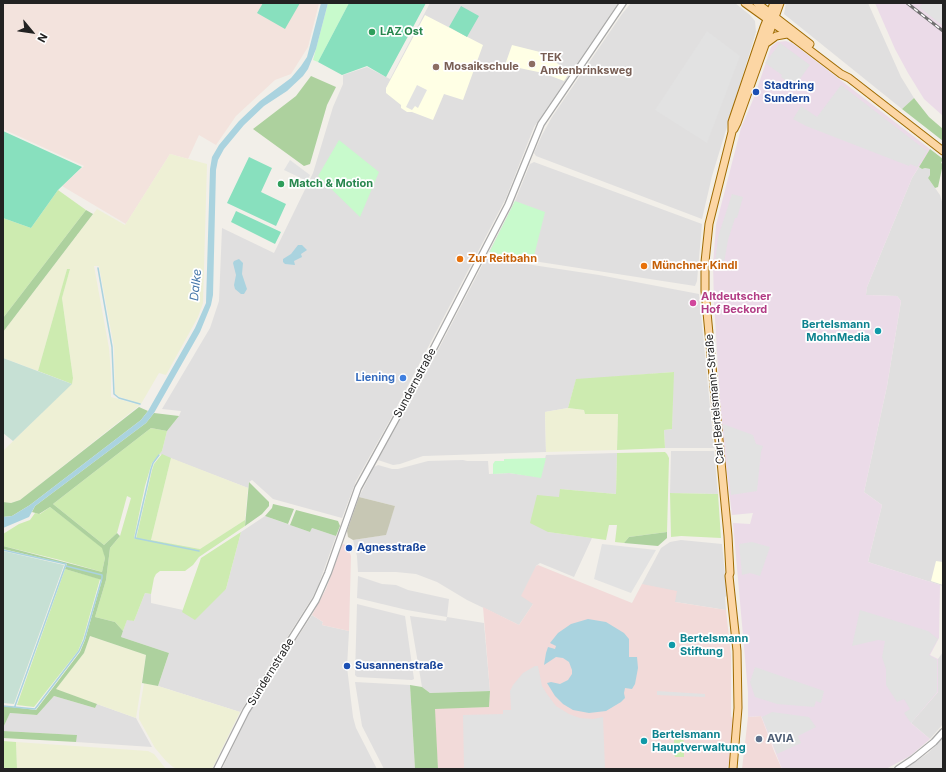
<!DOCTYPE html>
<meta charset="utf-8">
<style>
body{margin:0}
#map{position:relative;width:946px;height:772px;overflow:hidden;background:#f2efe9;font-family:Inter,sans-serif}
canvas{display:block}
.frame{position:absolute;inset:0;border:4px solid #222;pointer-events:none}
.north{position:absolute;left:12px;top:12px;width:40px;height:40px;-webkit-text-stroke:3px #fff;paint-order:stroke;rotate:119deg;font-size:11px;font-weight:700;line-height:16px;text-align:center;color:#222}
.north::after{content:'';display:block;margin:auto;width:14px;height:18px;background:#222;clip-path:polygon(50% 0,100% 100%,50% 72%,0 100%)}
</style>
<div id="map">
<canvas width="946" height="772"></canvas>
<div class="frame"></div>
<div class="north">N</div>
</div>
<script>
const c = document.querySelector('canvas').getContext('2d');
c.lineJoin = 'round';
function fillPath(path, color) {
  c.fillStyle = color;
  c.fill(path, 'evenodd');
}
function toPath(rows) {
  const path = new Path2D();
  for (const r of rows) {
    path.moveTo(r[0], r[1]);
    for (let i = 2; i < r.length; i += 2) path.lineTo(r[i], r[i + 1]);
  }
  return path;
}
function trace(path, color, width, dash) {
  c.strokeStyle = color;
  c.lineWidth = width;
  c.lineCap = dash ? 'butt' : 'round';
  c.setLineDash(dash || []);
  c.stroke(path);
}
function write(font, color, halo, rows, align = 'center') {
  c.font = font + ' Inter,sans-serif';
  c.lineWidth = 3.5;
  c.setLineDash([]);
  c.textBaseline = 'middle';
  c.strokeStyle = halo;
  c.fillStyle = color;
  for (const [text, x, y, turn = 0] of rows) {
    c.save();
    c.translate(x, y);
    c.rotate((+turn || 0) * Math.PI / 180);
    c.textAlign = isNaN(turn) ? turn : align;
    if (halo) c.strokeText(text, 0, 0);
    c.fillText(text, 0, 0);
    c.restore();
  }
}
const residential = toPath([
 [430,3,618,3,534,127,506,198,390,420,356,481,342,518,273,499,252,480,249,482,248,488,159,454,162,451,167,431,179,416,181,411,162,409,210,328,219,301,222,228,274,253,313,173,333,107,343,84,343,75,367,67,390,79],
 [631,3,735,3,750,15,755,21,756,32,712,176,702,219,536,156,534,153,542,135,552,117,622,14],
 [786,3,868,3,901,77,914,98,902,109,784,14],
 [534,162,702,224,697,281,695,286,488,254,515,201,530,164],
 [919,167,922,169,925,168,930,169,930,175,928,178,940,195,943,205,943,586,868,562,882,505,864,492,887,386,901,301,897,296,866,295,867,287,912,178],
 [486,258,599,275,699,294,714,448,665,448,664,430,672,429,673,372,576,380,568,408,545,412,546,452,423,456,400,464,393,465,378,460,425,375],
 [671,451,714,451,718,494,670,493],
 [617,453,616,494,560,489,560,497,548,532,592,538,574,577,540,563,536,566,533,604,519,625,467,600,437,582,416,574,396,572,358,572,357,556,353,540,385,535,395,506,359,497,374,467,378,465,392,469,398,469,428,461,463,460,467,461,488,461,489,474,509,473,540,477,546,455],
 [265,516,310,532,312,528,336,536,318,586,312,598,286,639,240,712,158,686,169,653,121,637,127,619,134,621,145,593,151,594,151,603,183,610,182,612,226,589,241,532],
 [681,540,722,544,727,596,725,597,726,610,675,602,642,584,661,548,670,542],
 [358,576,382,584,396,585,408,590,449,599,447,617,484,623,490,691,430,693,422,687,410,616,446,621,447,617,407,610,357,598],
 [357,604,405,616,414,679,412,680,357,677,355,675],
 [312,615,323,622,322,625,349,631,347,667,353,717,356,728,377,769,222,769,249,713],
 [943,652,943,724,930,739,911,723,938,692,938,659],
 [355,682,410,685,415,769,384,769,362,726],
 [54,696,95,708,97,704,136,718,152,747,76,742,76,735,3,731,3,728,10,713,37,715],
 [943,738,943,769,905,769,928,753]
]);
const commercial = toPath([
 [344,544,348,547,351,556,349,631,322,625,323,622,312,615,326,589,342,545],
 [538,565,632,603,642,584,677,591,675,602,726,610,731,655,731,716,733,720,731,756,727,769,438,769,434,708,489,707,490,691,483,607,519,625,533,604,521,596,536,566],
 [761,716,774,751,782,769,742,769,748,717]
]);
const industrial = toPath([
 [875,3,943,3,943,116,924,99,908,73,895,49],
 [786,41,792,43,808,55,930,149,912,178,867,287,866,295,897,296,901,301,887,386,864,492,882,505,868,562,940,585,939,638,930,655,938,659,938,692,911,723,930,739,910,756,886,769,782,769,761,716,748,717,748,692,733,523,750,524,753,513,732,515,722,432,714,303,713,265,716,225,741,128,755,95,771,47,777,42]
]);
const education = toPath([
 [425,15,483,45,463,100,444,94,433,120,412,112,407,112,401,108,401,105,386,93,386,88],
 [512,45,548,54,548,57,570,72,564,81,543,73,505,65],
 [936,561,943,562,943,585,931,581]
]);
const military = toPath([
 [3,3,319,3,308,47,291,74,275,80,236,116,216,145,199,135,188,159,170,154,126,224,62,186,84,166,3,129]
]);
const construction = toPath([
 [359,497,395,506,386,535,353,540,348,537,347,531]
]);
const farmland = toPath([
 [170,154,207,164,203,303,198,317,166,375,159,373,141,404,120,397,115,394,114,347,99,266,94,266,109,348,111,373,111,397,140,405,20,500,11,503,3,502,3,451,72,383,73,378,62,298,70,269,67,269,38,371,3,358,3,332,97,209,125,225],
 [568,408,584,410,585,414,618,414,617,450,546,452,545,412],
 [171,458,248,488,245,520,200,549,151,540],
 [90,636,146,655,136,718,55,689,84,653],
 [144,683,158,686,240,712,212,769,177,769,173,767,166,761,155,748,139,719,139,713],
 [16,742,148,751,154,754,166,769,27,768,17,769]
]);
const grass = toPath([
 [58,190,86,210,3,318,3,218,31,228],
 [67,269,70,269,62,298,73,378,72,384,38,371],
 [674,372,672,429,664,430,665,448,617,450,618,414,585,414,584,410,568,408,576,379],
 [151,428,167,431,162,451,152,463,150,469,145,486,134,538,136,539,152,470,154,464,162,454,171,458,151,540,200,549,245,520,245,526,199,557,193,565,185,571,160,571,156,574,154,578,151,594,145,593,134,621,127,620,123,631,115,622,95,617,106,580,110,548,120,536,131,498,127,496,117,533,104,545,53,504],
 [665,452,667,454,669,458,667,532,629,537,624,543,615,542,617,525,609,525,606,540,548,532,530,523,537,495,559,497,560,489,616,494,617,453],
 [670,493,718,494,721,538,681,536,671,537],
 [50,507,103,548,105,558,102,572,60,560,3,546,3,534,19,524,30,520,35,513,40,514],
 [241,532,226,589,195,620,182,612,201,558],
 [65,569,100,579,83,639,78,651,34,707,17,705],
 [674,738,683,738,684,743,689,743,689,752,684,752,684,757,675,757,674,753,670,753,669,743,674,743],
 [3,741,16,742,17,769,3,769]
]);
const forest = toPath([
 [311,76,336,87,327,105,310,164,304,166,253,129,296,96],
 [914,98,929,117,943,129,943,141,902,109],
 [930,149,943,159,941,163,943,164,938,187,935,188,928,178,930,175,930,169,925,168,922,169,919,167],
 [86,210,93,214,3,332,3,318],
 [139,407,148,411,141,420,30,505,12,516,3,517,3,502,11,503,20,500],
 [154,413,179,416,167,431,151,428,53,504,104,545,117,533,120,536,110,548,106,580,95,617,115,622,123,631,121,637,169,653,158,686,142,683,146,655,90,636,84,653,56,689,97,704,95,708,54,696,37,715,10,713,3,728,3,709,4,706,36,710,80,652,85,640,102,580,65,569,67,564,3,549,3,546,102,572,105,558,102,548,50,507,39,514,32,512,35,506,146,423],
 [249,482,269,502,269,506,262,514,245,526],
 [273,504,294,509,288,524,265,516,272,508],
 [296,510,338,521,340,526,336,536,312,528,310,532,290,525],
 [667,532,667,538,658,546,624,543,629,537],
 [410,685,422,687,430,693,490,691,489,707,435,709,438,769,415,769],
 [3,731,77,735,76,742,3,738]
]);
const wetland = toPath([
 [3,358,72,384,13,441,3,433],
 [3,551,64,565,14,704,3,703]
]);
const park = toPath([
 [328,3,349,3,318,62,313,60],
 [339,140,379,172,360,217,318,176],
 [515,201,545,212,533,260,489,253],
 [546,458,541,478,509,473,493,474,493,464,495,461,504,461,504,459]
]);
const pitch = toPath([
 [263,3,300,3,285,29,257,13],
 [349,3,426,3,386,77,367,66,342,75,318,62],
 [461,6,479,16,467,37,449,27],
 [3,131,82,167,58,190,31,228,3,218],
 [249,157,272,168,261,192,286,204,276,226,227,203],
 [236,211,281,232,275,244,231,222]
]);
const parking = toPath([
 [924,3,943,3,943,26,919,7],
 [707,31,740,56,707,143,655,110],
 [780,43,810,65,794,87,781,77,782,75,765,63],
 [417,85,427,90,418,108,415,106,412,110,406,107],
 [841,85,927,151,917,167,910,164,909,166,806,126,793,119,801,106,817,117],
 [290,160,310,175,307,181,284,170],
 [732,194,743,197,737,218,735,218,728,240,724,263,715,262,718,237],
 [723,424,753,435,756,444,763,446,761,452,757,491,731,495],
 [752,542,770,547,760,576,750,573,742,575,739,544],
 [602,544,656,550,631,593,594,579],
 [860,610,928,631,938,639,929,655,937,660,937,692,911,723,904,713,910,709,904,699,897,702,886,685,886,669,882,657,885,641,878,640,852,646],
 [535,666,538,666,542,686,547,694,556,706,569,714,580,718,593,719,603,717,605,769,464,769,463,715,503,714,503,710,511,710,510,691,513,685,523,673],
 [755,667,824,691,821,703,816,701,814,707,777,704,755,697,750,682],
 [657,691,705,694,705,697,657,695],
 [772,712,809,717,816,727,798,736,801,743,777,754,762,717]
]);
const water = toPath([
 [321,3,328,3,316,49,308,69,303,76,287,91,264,106,244,125,224,149,218,160,216,170,213,295,211,305,200,332,154,413,146,423,35,506,29,517,3,528,3,517,12,516,30,505,141,420,148,411,195,328,206,303,210,169,212,157,219,145,239,121,260,101,291,78,301,66,307,57],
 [298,245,302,245,307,250,301,254,302,257,294,261,295,265,285,264,283,262,283,259,291,254],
 [239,259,243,263,242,274,247,289,244,294,241,294,235,289,234,285,236,275,233,263,234,261],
 [588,619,606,622,624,633,629,639,629,657,637,657,638,668,635,684,632,689,625,688,624,693,625,698,621,702,606,711,589,713,573,710,563,704,555,696,547,683,551,682,560,684,568,680,572,674,572,670,569,662,563,658,556,657,544,665,546,653,548,647,555,649,556,646,550,643,558,633,571,624]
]);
const stream = toPath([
 [98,268,112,347,114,394,119,398,140,404],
 [159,455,153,463,151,469,135,538,199,551],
 [3,550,66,564,15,706],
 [3,706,35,709,79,651,84,640,102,578,102,575,66,566],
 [28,769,32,769]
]);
const minor = toPath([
 [217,769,246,711,316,600,328,573,358,488,414,386,508,205,541,124,623,3],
 [898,769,913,759,934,742,943,732]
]);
const major = toPath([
 [745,3,795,39,841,74,849,78,943,151],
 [757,3,810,44],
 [765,44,776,36,787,34],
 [734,129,737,123,780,3],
 [733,769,738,708,737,651,729,576,730,573,728,536,705,291,705,262,709,224,732,132,732,122,764,27,774,3]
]);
const rail = toPath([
 [907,3,943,31]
]);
const markers = [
 [372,32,4,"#2e9e5b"],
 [532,64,4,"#8d6e63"],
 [436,67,4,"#8d6e63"],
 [756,92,4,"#1a4fb4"],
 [281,184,4,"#2e9e5b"],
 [460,259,4,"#e8710a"],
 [644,266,4,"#e8710a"],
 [693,303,4,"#d1479c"],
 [878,331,4,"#0f9aa8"],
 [403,378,4,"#3f7fe0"],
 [349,548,4,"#1a4fb4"],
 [672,645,4,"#0f9aa8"],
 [347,666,4,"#1a4fb4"],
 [759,739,4,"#5c6f8a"],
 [644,741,4,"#0f9aa8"]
];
const leisureNames = [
 ["LAZ Ost",380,32],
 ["Match & Motion",289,184]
];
const educationNames = [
 ["TEK",540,58],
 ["Amtenbrinksweg",540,71],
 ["Mosaikschule",444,67]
];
const transitNames = [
 ["Stadtring",764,86],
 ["Sundern",764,99],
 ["Agnesstraße",357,548],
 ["Susannenstraße",355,666]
];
const foodNames = [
 ["Zur Reitbahn",468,259],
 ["Münchner Kindl",652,266]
];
const hotelNames = [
 ["Altdeutscher",701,297],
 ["Hof Beckord",701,310]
];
const cultureNames = [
 ["Bertelsmann",870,325,"right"],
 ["MohnMedia",870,338,"right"],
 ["Bertelsmann",680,639],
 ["Stiftung",680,652],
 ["Bertelsmann",652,735],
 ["Hauptverwaltung",652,748]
];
const shopNames = [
 ["Liening",395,378]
];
const streetNames = [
 ["Sundernstraße",415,383,-62],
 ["Carl-Bertelsmann-Straße",715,399,-95],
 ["Sundernstraße",271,672,-58]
];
const serviceNames = [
 ["AVIA",767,739]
];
const waterNames = [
 ["Dalke",196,285,-84]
];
fillPath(residential, '#e0dfdf');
fillPath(commercial, '#f2dad9');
fillPath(industrial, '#ebdbe8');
fillPath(education, '#ffffe5');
fillPath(military, '#f3e3dd');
fillPath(construction, '#c7c7b4');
fillPath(farmland, '#eef0d5');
fillPath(grass, '#cdebb0');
fillPath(forest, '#add19e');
fillPath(wetland, '#c6e0d4');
fillPath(park, '#c8facc');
fillPath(pitch, '#88e0be');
fillPath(parking, '#e2e2e2');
fillPath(water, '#aad3df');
trace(stream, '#aad3df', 1.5);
trace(minor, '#a9a9a9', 8);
trace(major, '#a06b00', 9);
trace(minor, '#fff', 5.5);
trace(major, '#fcd6a4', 7);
trace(rail, '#707070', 3);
trace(rail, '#fff', 1.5, [4.5]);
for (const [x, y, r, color] of markers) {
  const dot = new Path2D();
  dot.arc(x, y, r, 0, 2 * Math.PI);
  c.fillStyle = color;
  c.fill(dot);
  trace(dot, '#fff', 1.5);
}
write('bold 11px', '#27864d', '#fff', leisureNames, 'left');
write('bold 11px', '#785e54', '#fff', educationNames, 'left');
write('bold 11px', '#164399', '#fff', transitNames, 'left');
write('bold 11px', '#c56008', '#fff', foodNames, 'left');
write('bold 11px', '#b23c85', '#fff', hotelNames, 'left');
write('bold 11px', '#0d838f', '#fff', cultureNames, 'left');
write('bold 11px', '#366cbe', '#fff', shopNames, 'right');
write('11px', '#222', '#fff', streetNames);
write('bold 11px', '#4e5e75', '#fff', serviceNames, 'left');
write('italic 12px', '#4a7aab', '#fff', waterNames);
</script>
